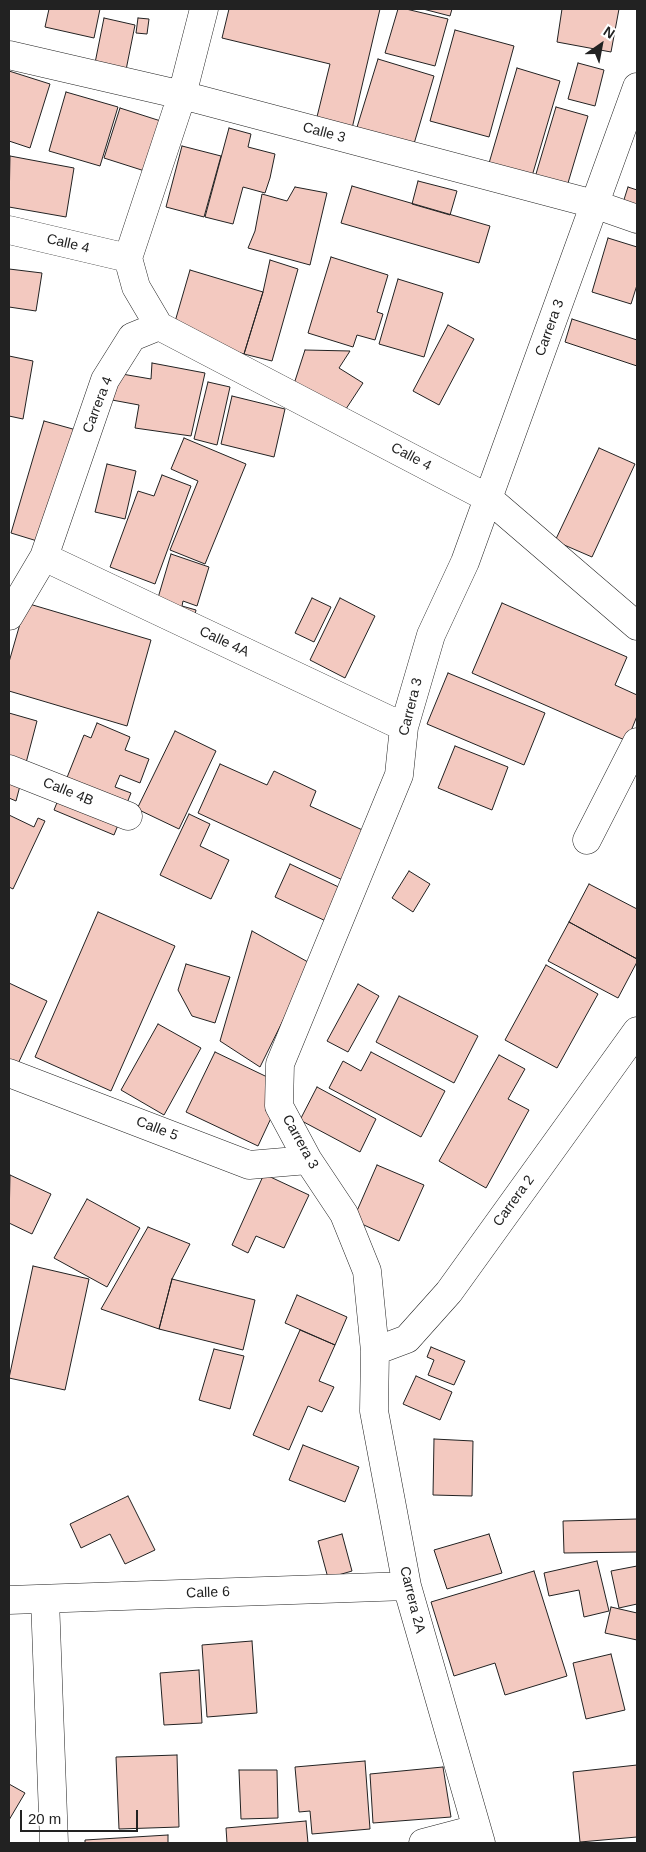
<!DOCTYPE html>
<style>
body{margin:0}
#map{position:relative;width:646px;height:1852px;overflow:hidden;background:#fff;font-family:Helvetica,sans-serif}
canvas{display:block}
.frame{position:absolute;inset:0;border:10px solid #222;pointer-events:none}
.north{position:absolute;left:576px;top:20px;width:50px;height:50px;-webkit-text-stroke:4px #fff;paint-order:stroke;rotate:33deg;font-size:14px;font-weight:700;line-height:20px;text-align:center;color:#222}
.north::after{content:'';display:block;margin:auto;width:18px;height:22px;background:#222;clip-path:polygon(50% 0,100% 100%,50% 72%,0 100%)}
.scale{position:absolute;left:20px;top:1810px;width:118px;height:22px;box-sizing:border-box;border:2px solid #222;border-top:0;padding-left:6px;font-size:15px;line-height:18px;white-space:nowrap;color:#222;-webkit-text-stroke:4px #fff;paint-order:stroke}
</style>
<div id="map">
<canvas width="646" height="1852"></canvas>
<div class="frame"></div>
<div class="north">N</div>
<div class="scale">20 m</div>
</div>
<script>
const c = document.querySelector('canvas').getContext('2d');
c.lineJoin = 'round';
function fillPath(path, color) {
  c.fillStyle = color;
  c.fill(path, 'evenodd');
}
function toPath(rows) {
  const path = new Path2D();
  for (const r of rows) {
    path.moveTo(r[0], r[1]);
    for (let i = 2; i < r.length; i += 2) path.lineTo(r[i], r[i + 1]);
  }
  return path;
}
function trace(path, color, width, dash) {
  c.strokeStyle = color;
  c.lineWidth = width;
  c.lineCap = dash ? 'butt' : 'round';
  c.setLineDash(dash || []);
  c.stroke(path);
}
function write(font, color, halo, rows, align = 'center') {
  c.font = font + ' Helvetica,sans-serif';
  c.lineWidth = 4;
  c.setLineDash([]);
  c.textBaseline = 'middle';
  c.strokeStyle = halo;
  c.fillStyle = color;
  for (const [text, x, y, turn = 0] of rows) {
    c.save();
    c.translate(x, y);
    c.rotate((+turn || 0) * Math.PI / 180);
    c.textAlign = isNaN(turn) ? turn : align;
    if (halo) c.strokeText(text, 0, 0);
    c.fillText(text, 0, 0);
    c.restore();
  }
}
const building = toPath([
 [49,9,100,9,94,38,45,27,49,9],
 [229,9,380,9,350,137,314,129,330,64,222,38,229,9],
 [398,9,406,9,448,19,435,66,385,53,398,9],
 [423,9,452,9,450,16,423,9],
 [562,9,619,9,611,52,557,42,562,9],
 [104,18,135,25,126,70,95,63,104,18],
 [138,18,149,19,147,34,136,33,138,18],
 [455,30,514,46,489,137,430,121,455,30],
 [378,59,434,76,411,154,354,137,378,59],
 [578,63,604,70,595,106,568,99,578,63],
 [517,68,560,81,530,183,487,170,517,68],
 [9,71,50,84,30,148,9,141,9,71],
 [66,92,118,107,100,166,49,151,66,92],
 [556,107,588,116,565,193,533,184,556,107],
 [120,108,167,123,151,173,104,158,120,108],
 [229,128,251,134,248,147,275,154,270,178,265,193,243,187,233,224,205,217,229,128],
 [182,146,221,156,204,217,166,207,182,146],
 [10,156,74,168,66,217,9,207,10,156],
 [418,181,457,191,450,215,412,204,418,181],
 [352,186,490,226,479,263,341,223,352,186],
 [295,187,327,193,310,265,248,248,255,231,262,194,287,201,295,187],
 [628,187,637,190,637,214,621,209,628,187],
 [608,238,637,247,637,285,631,304,592,292,608,238],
 [331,257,388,275,377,312,383,314,375,340,357,335,353,347,308,333,331,257],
 [270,260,298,269,272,361,244,354,263,292,270,260],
 [9,269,42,273,36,311,9,307,9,269],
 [190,270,263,292,244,354,172,332,190,270],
 [398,279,443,293,424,357,379,344,398,279],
 [572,319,637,340,637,366,565,342,572,319],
 [448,325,474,339,439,405,413,391,448,325],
 [305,350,350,351,339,368,363,383,342,415,294,384,305,350],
 [9,356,33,361,23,419,9,416,9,356],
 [152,363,205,373,191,436,135,428,139,405,112,400,116,373,151,379,152,363],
 [208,382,230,387,217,445,194,439,208,382],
 [232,396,285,409,274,457,221,444,232,396],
 [44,421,80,431,47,544,11,533,44,421],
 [184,438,246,464,205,564,170,550,198,481,171,469,184,438],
 [599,448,635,464,592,557,555,541,599,448],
 [107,464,136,471,125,519,95,512,107,464],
 [162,475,191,486,155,584,110,567,138,491,154,496,162,475],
 [171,554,209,567,197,606,183,601,182,606,196,610,194,619,155,608,171,554],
 [312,598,331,607,314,642,295,633,312,598],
 [340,598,375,616,345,678,310,660,340,598],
 [26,603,151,640,127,726,9,691,9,662,26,603],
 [502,603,627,657,615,685,637,695,637,716,627,741,472,673,502,603],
 [448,673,545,713,524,765,427,724,448,673],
 [9,713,37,721,16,801,9,798,9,713],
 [97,723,130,737,125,750,149,759,140,783,120,775,115,787,131,793,114,835,54,810,84,735,91,738,97,723],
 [175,731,216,751,179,829,137,809,175,731],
 [455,746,508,767,492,810,438,788,455,746],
 [220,764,267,785,274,771,316,791,310,806,369,833,347,882,198,813,220,764],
 [189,814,210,824,200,846,229,860,211,899,160,875,189,814],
 [9,815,34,827,38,818,45,821,13,889,9,887,9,815],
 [290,864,345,890,330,923,275,897,290,864],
 [409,871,430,884,413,912,392,898,409,871],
 [589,884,637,909,637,959,569,922,589,884],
 [98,912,175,946,111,1091,35,1057,98,912],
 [569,922,637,959,637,962,618,998,548,961,569,922],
 [252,931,317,967,295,996,260,1067,220,1041,252,931],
 [186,964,230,977,215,1023,192,1016,178,990,186,964],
 [546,965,598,994,557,1068,505,1040,546,965],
 [9,983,47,1001,17,1066,9,1062,9,983],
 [358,984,379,996,348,1052,327,1041,358,984],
 [399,996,478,1036,454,1083,376,1042,399,996],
 [158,1024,201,1048,164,1115,121,1090,158,1024],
 [215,1052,286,1086,258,1146,186,1112,215,1052],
 [371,1052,445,1091,421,1137,329,1088,343,1061,361,1071,371,1052],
 [499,1055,525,1069,508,1099,529,1110,486,1188,439,1161,499,1055],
 [317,1087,376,1119,360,1152,300,1120,317,1087],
 [377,1165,424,1185,399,1241,353,1220,377,1165],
 [264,1174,309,1195,284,1248,256,1236,248,1253,232,1245,264,1174],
 [10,1175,51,1194,32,1234,9,1223,10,1175],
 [87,1199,140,1228,107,1287,54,1258,87,1199],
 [148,1227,190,1244,172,1279,159,1329,101,1309,148,1227],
 [33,1266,89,1279,65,1390,9,1378,33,1266],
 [172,1279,255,1300,243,1350,159,1329,172,1279],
 [297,1295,347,1317,335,1345,285,1323,297,1295],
 [300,1330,335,1345,319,1381,334,1387,322,1412,308,1406,289,1450,253,1435,300,1330],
 [431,1347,465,1361,454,1385,428,1375,434,1360,427,1357,431,1347],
 [214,1349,244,1356,230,1409,199,1400,214,1349],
 [416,1376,452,1392,440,1420,403,1404,416,1376],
 [434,1439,473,1441,472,1496,433,1495,434,1439],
 [303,1445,359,1467,345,1502,289,1480,303,1445],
 [128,1496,155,1550,125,1564,110,1534,81,1548,70,1524,128,1496],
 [637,1519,637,1552,564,1553,563,1521,637,1519],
 [342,1534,352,1571,328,1578,318,1541,342,1534],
 [489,1534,502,1573,447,1589,434,1550,489,1534],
 [597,1561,609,1611,584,1617,579,1590,549,1596,544,1573,597,1561],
 [637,1566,637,1604,619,1608,611,1571,637,1566],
 [534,1571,567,1676,505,1695,495,1663,454,1676,431,1602,534,1571],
 [611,1607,637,1613,637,1640,605,1633,611,1607],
 [252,1641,257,1713,207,1717,202,1645,252,1641],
 [611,1654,625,1710,586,1719,573,1663,611,1654],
 [199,1670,202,1723,164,1725,160,1673,199,1670],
 [177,1755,179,1827,119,1829,116,1757,177,1755],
 [365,1761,370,1829,312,1834,310,1811,299,1812,295,1767,365,1761],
 [637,1765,637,1837,580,1842,573,1772,637,1765],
 [443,1767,451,1817,373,1823,370,1774,443,1767],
 [239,1770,277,1770,278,1818,241,1819,239,1770],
 [9,1784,25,1793,9,1820,9,1784],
 [306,1821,308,1843,227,1843,226,1828,306,1821],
 [168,1835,168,1843,85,1843,85,1840,168,1835]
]);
const street = toPath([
 [9,55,182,95,594,204,637,219],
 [9,230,128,258],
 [159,326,488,498,637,626],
 [44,557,404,727],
 [9,616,44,557,105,380,132,337,159,326,136,287,128,258,182,95,204,9],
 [9,769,128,816],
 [587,840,637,742],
 [9,1073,249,1165,308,1160],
 [375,1351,407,1339,449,1292,637,1031],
 [45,1599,54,1843],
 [9,1600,407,1586],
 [423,1843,476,1829],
 [481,1843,407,1586,374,1411,375,1351,367,1271,344,1214,308,1160,279,1106,280,1064,399,775,404,727,431,635,465,562,637,87]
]);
const streetNames = [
 ["Calle 3",324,133,15],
 ["Calle 4",68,244,13],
 ["Carrera 3",550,328,-70],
 ["Carrera 4",98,405,-69],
 ["Calle 4",411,457,28],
 ["Calle 4A",224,642,25],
 ["Carrera 3",411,707,-76],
 ["Calle 4B",68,792,22],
 ["Calle 5",157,1129,21],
 ["Carrera 3",300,1142,61],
 ["Carrera 2",514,1201,-54],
 ["Calle 6",208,1593,-2],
 ["Carrera 2A",412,1600,76]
];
fillPath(building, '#f3c9c0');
trace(building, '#222', 1);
trace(street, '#222', 29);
trace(street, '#fff', 28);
write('14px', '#222', '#fff', streetNames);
</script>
